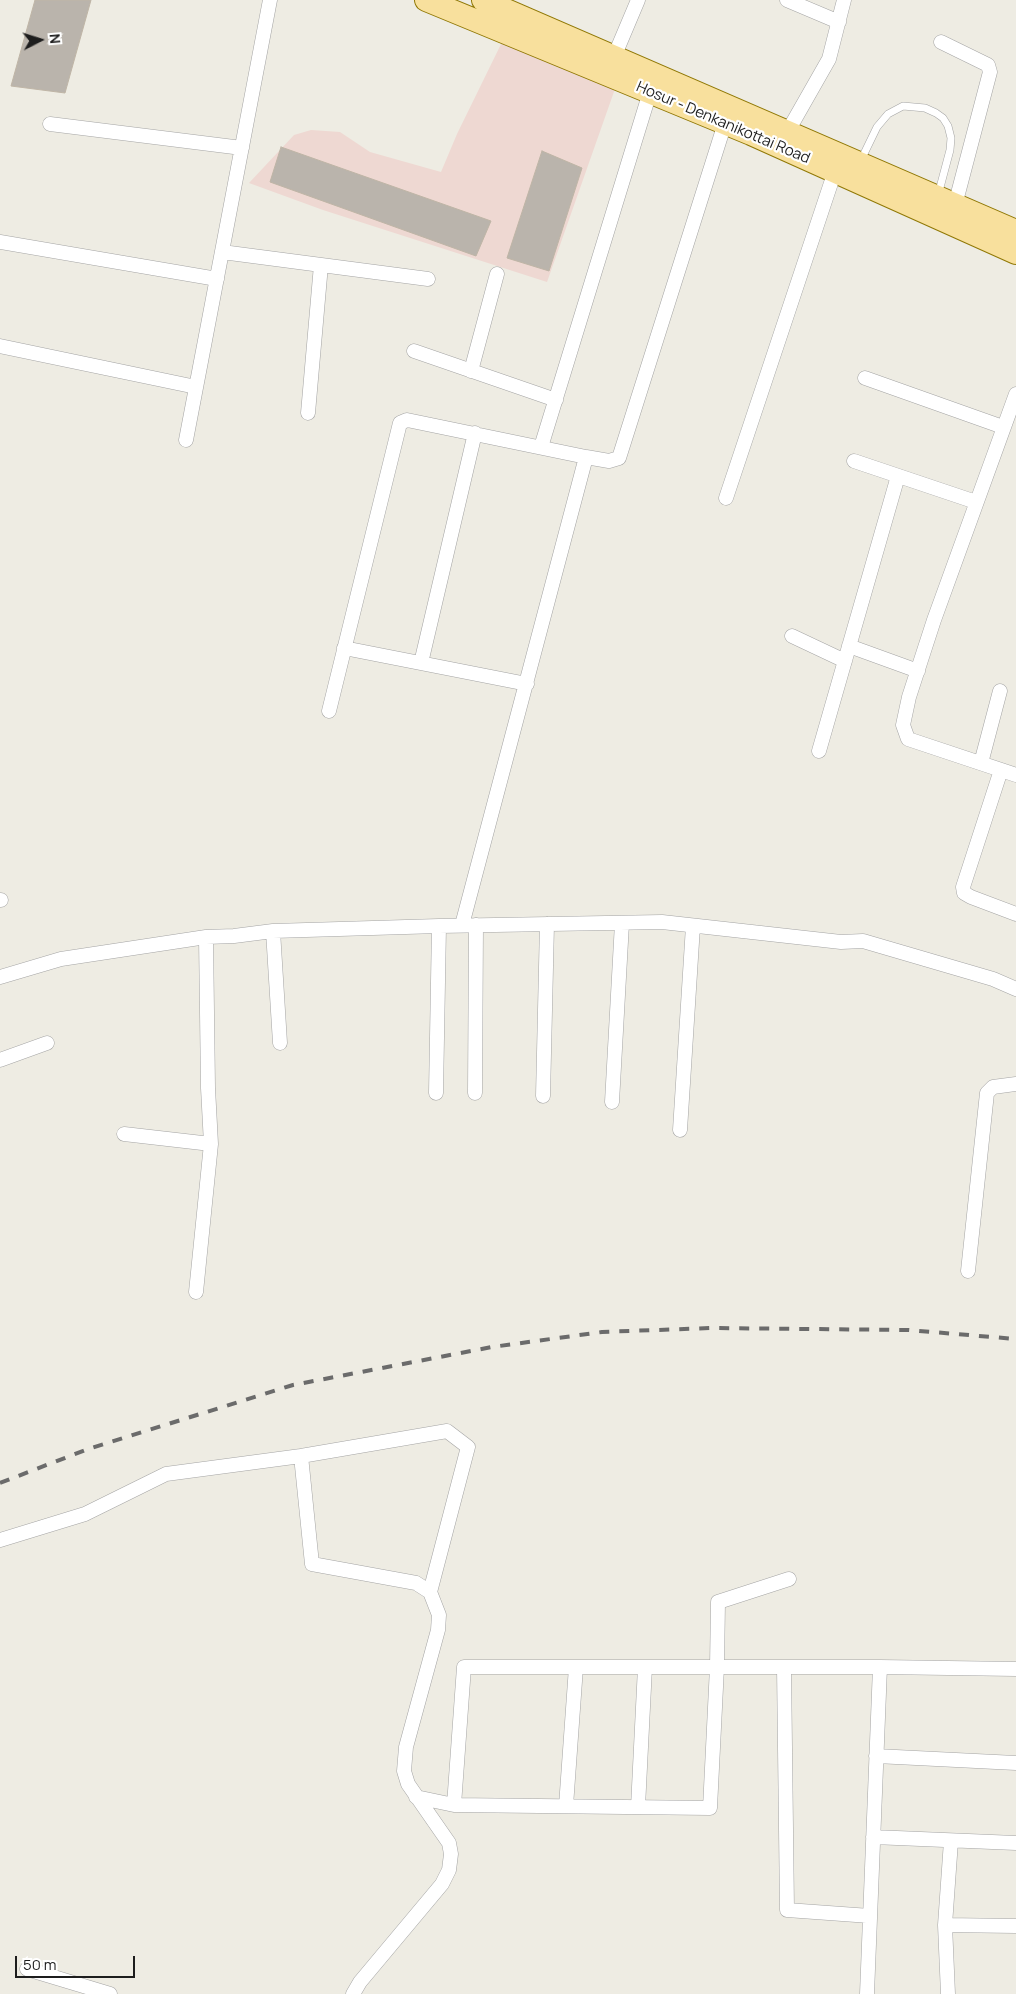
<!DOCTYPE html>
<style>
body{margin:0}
#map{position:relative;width:1016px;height:1994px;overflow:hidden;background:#eeece3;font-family:Manrope,sans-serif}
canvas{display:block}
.north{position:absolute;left:15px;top:15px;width:50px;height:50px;-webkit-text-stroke:4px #fff;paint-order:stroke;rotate:85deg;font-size:14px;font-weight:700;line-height:20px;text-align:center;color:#1d1d1d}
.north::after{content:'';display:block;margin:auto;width:18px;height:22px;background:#1d1d1d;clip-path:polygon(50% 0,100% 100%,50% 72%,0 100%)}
.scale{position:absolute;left:15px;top:1956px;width:120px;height:22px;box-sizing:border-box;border:2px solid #1d1d1d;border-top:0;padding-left:6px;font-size:15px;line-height:18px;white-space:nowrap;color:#1d1d1d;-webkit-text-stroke:4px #fff;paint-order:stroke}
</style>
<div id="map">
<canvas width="1016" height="1994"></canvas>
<div class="north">N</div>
<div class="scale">50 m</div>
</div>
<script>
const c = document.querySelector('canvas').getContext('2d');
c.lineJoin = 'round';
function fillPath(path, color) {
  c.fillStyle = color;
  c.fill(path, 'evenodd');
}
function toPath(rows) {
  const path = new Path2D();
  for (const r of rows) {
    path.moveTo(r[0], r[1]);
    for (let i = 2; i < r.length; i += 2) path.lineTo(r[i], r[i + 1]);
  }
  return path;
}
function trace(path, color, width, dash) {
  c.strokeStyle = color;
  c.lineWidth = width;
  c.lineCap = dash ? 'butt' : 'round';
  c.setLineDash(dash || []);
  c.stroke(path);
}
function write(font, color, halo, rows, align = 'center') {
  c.font = font + ' Manrope,sans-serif';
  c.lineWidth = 4.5;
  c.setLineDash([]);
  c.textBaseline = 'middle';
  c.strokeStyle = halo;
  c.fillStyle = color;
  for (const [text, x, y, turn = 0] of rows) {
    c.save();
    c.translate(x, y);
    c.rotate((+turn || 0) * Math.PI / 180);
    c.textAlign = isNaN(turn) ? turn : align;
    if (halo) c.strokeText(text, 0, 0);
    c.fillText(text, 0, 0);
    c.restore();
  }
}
const commercial = toPath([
 [504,38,616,86,547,282,323,210,249,183,294,135,311,130,340,132,370,152,441,172,457,134]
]);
const building = toPath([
 [35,0,91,0,65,93,11,86,35,0],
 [281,147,491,221,476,256,270,182,281,147],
 [542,151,582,168,549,271,507,258,542,151]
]);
const lane = toPath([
 [861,160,877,127,888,114,903,106,925,108,936,113,943,118,948,126,951,138,950,150,938,195]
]);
const street = toPath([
 [787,0,839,22],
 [941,42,988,65,990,72,955,205],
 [611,64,638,0],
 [50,124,242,148],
 [788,131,829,59,844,0],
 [0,242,217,279],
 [222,252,428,279],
 [0,346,196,387],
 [414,351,556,400],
 [471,371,497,274],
 [865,378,1003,427],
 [1016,394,934,620,909,697,903,725,908,739,1016,775],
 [308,413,321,265],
 [186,440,270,0],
 [541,447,650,92],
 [854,461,976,502],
 [726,498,835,171],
 [792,636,845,661],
 [849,646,918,671],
 [344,648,527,684],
 [421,663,475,433],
 [329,711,400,423,407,420,586,457,609,461,619,458,725,123],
 [819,751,898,476],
 [981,763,1000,691],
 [1001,770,963,887,964,893,971,897,1016,914],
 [0,900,1,900],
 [462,925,586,457],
 [273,931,280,1043],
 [0,977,61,959,206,937,234,936,273,931,439,926,662,922,841,942,863,941,993,979,1016,989],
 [0,1060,47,1043],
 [436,1093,439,926],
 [475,1093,476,925],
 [543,1096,547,924],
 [612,1102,622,923],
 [680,1130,693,926],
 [124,1134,211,1144],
 [968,1271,987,1093,993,1087,1016,1084],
 [196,1292,211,1144,208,1088,206,937],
 [301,1456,447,1431,468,1447,430,1592],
 [0,1540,85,1514,166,1474,301,1456,312,1564,416,1583,430,1592,439,1615,438,1630,406,1747,404,1771,408,1784,449,1843,451,1854,449,1870,442,1884,360,1982,353,1994],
 [784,1667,787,1910,870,1916],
 [880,1667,1016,1669],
 [876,1756,1016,1763],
 [416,1797,454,1805,464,1667,880,1667,867,1994],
 [454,1805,710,1808,717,1667,718,1602,789,1579],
 [566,1806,576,1667],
 [638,1807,645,1667],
 [873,1837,1016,1843],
 [951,1841,945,1925,1016,1926],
 [945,1925,948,1994],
 [27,1969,110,1994]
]);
const primary = toPath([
 [426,0,751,134,1016,253],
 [483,0,1016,231]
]);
const rail = toPath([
 [0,1483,88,1449,293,1385,492,1347,602,1332,710,1328,908,1330,1016,1339]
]);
const streetNames = [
 ["Hosur - Denkanikottai Road",723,123,23]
];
fillPath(commercial, '#eed8d2');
fillPath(building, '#bab4ac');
trace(building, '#bfb5a6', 1);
trace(lane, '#a4a4a4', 8);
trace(street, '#a4a4a4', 15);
trace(primary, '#907805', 24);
trace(lane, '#fff', 7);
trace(street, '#fff', 14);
trace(primary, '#f8e09d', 22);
trace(rail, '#6b6b6b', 4, [10, 10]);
write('15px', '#1d1d1d', '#fff', streetNames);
</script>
